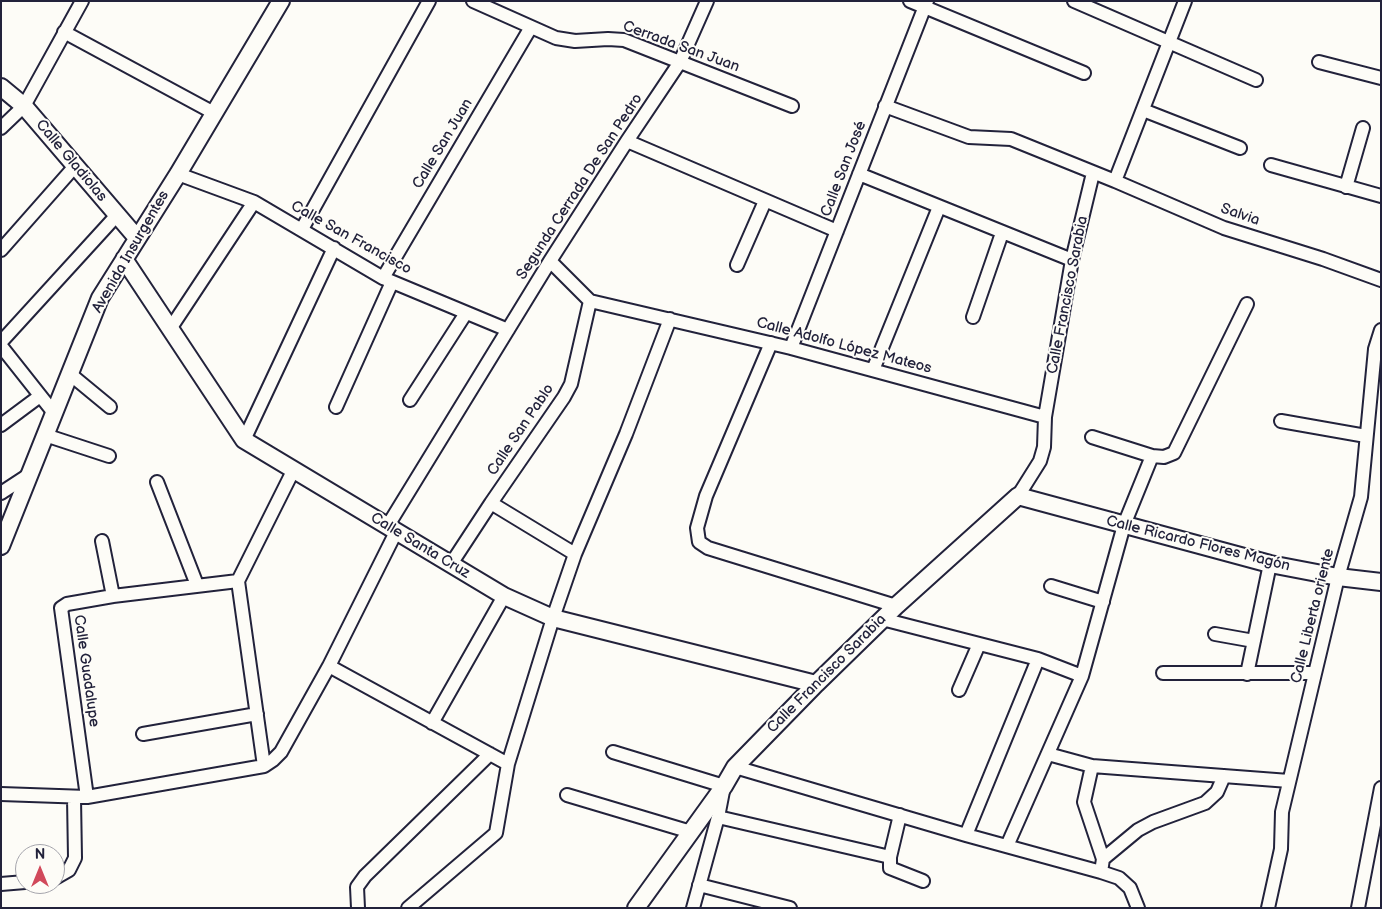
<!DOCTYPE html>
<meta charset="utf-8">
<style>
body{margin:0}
#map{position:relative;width:1382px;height:909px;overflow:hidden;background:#fdfcf7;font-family:"Balsamiq Sans",sans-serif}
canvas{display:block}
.frame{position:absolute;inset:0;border:2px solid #22223b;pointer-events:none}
.north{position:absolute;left:15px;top:844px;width:50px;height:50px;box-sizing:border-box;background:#fdfcf7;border:1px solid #a5a5ac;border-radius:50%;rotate:0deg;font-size:14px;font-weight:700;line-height:20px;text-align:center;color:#22223b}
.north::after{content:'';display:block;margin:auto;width:18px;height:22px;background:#d1495b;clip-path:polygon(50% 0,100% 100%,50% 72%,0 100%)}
</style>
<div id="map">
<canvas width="1382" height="909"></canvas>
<div class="frame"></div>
<div class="north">N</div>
</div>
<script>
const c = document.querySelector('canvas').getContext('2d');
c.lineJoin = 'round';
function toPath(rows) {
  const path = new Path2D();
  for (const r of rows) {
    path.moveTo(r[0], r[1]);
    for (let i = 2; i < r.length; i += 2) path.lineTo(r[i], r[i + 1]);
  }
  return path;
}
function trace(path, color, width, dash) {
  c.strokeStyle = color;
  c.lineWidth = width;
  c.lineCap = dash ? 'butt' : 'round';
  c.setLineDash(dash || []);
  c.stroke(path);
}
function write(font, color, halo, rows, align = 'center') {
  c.font = font + ' "Balsamiq Sans",sans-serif';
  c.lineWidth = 4;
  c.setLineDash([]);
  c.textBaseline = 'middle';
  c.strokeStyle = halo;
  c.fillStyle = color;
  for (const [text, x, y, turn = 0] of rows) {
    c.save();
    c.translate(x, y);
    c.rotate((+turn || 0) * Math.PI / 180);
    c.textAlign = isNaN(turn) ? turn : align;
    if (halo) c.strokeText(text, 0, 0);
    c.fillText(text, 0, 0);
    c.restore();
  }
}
const street = toPath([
 [473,1,556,38,575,41,608,39,624,40,792,106],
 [910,1,1084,73],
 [1074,1,1256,80],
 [64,32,214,113],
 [1319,62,1381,78],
 [885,106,969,137,1011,139,1115,181,1224,228,1323,259,1381,280],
 [1143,110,1240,148],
 [1,128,24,106,82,1],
 [627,141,837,231],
 [1271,165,1381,196],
 [178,174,254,202,383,278,508,330],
 [859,174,1072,260],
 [1115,181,1185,1],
 [1346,187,1363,128],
 [302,229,429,1],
 [1,250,76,165],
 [550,261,590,301],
 [737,265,765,201],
 [383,278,531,27],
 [590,301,791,348,1045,417],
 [973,317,1002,233],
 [170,329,254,202],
 [1,342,117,215],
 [771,343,706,496,697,528,699,542,708,548,896,606],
 [1,346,54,413],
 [791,348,927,1],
 [873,370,939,207],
 [70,374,110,407],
 [410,400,466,313],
 [336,407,392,282],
 [1281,421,1366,436],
 [1,425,40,396],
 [45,435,109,456],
 [1092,437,1152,456,1164,457,1174,453,1247,304],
 [244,440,334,248],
 [157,482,197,585],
 [1,493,30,474],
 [1018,496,1040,461,1044,447,1045,417,1072,260,1093,173],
 [491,503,575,554],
 [387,527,550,261,627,141,680,62,707,1],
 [102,541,113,596],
 [451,564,491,503,564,397,571,384,590,301],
 [1051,586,1103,602],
 [882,619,1038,659,1082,676],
 [1215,634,1254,641],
 [329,666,508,764],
 [1163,673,1315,673],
 [1247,674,1270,564],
 [959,690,979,644],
 [432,723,504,596],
 [143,734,257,714],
 [613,752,724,786,718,817,693,908],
 [1048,754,1092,766],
 [264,766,238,581,294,469],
 [735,767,966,835,1101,872,1119,878,1130,888,1138,908],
 [1,794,87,797,264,766,273,760,281,752,329,666,396,532],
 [567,795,691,832],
 [87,797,61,608,67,604,113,596,238,581],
 [900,815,890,857,890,868,923,881],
 [718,817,890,857],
 [966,835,1038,659],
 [1007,846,1082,676,1124,525,1152,456],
 [1103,859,1138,830,1153,822,1205,803,1217,792,1224,776],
 [1101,872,1103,859,1084,802,1092,766,1289,781],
 [55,878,69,870,75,858,74,798],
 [1,884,25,882],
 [699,885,790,908],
 [358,908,357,887,365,876,490,754],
 [408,908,496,833,508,764,553,618,575,554,626,434,670,319],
 [1268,908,1281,849,1282,812,1338,577,1361,497,1375,349,1381,330],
 [1358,908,1381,788]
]);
const secondary = toPath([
 [1,87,24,106,137,238],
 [124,259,244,440,504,596,553,618,816,684],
 [1,546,100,298,178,174,281,1],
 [636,908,724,786,735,767,816,684,896,606,1018,496,1270,564,1338,577,1381,582]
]);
const streetNames = [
 ["Cerrada San Juan",681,47,20],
 ["Calle San Juan",443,144,-59],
 ["Calle Gladiolas",71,161,50],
 ["Calle San José",844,169,-69],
 ["Segunda Cerrada De San Pedro",580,187,-57],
 ["Salvia",1240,215,19],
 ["Calle San Francisco",351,238,29],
 ["Avenida Insurgentes",131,252,-60],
 ["Calle Francisco Sarabia",1068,295,-79],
 ["Calle Adolfo López Mateos",844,346,15],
 ["Calle San Pablo",521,430,-56],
 ["Calle Ricardo Flores Magón",1198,544,14],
 ["Calle Santa Cruz",420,546,31],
 ["Calle Liberta oriente",1313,616,-76],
 ["Calle Guadalupe",86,671,82],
 ["Calle Francisco Sarabia",827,674,-45]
];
trace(street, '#22223b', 16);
trace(secondary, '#22223b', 20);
trace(street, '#fdfcf7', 12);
trace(secondary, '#fdfcf7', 16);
write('15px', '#22223b', '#fdfcf7', streetNames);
</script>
